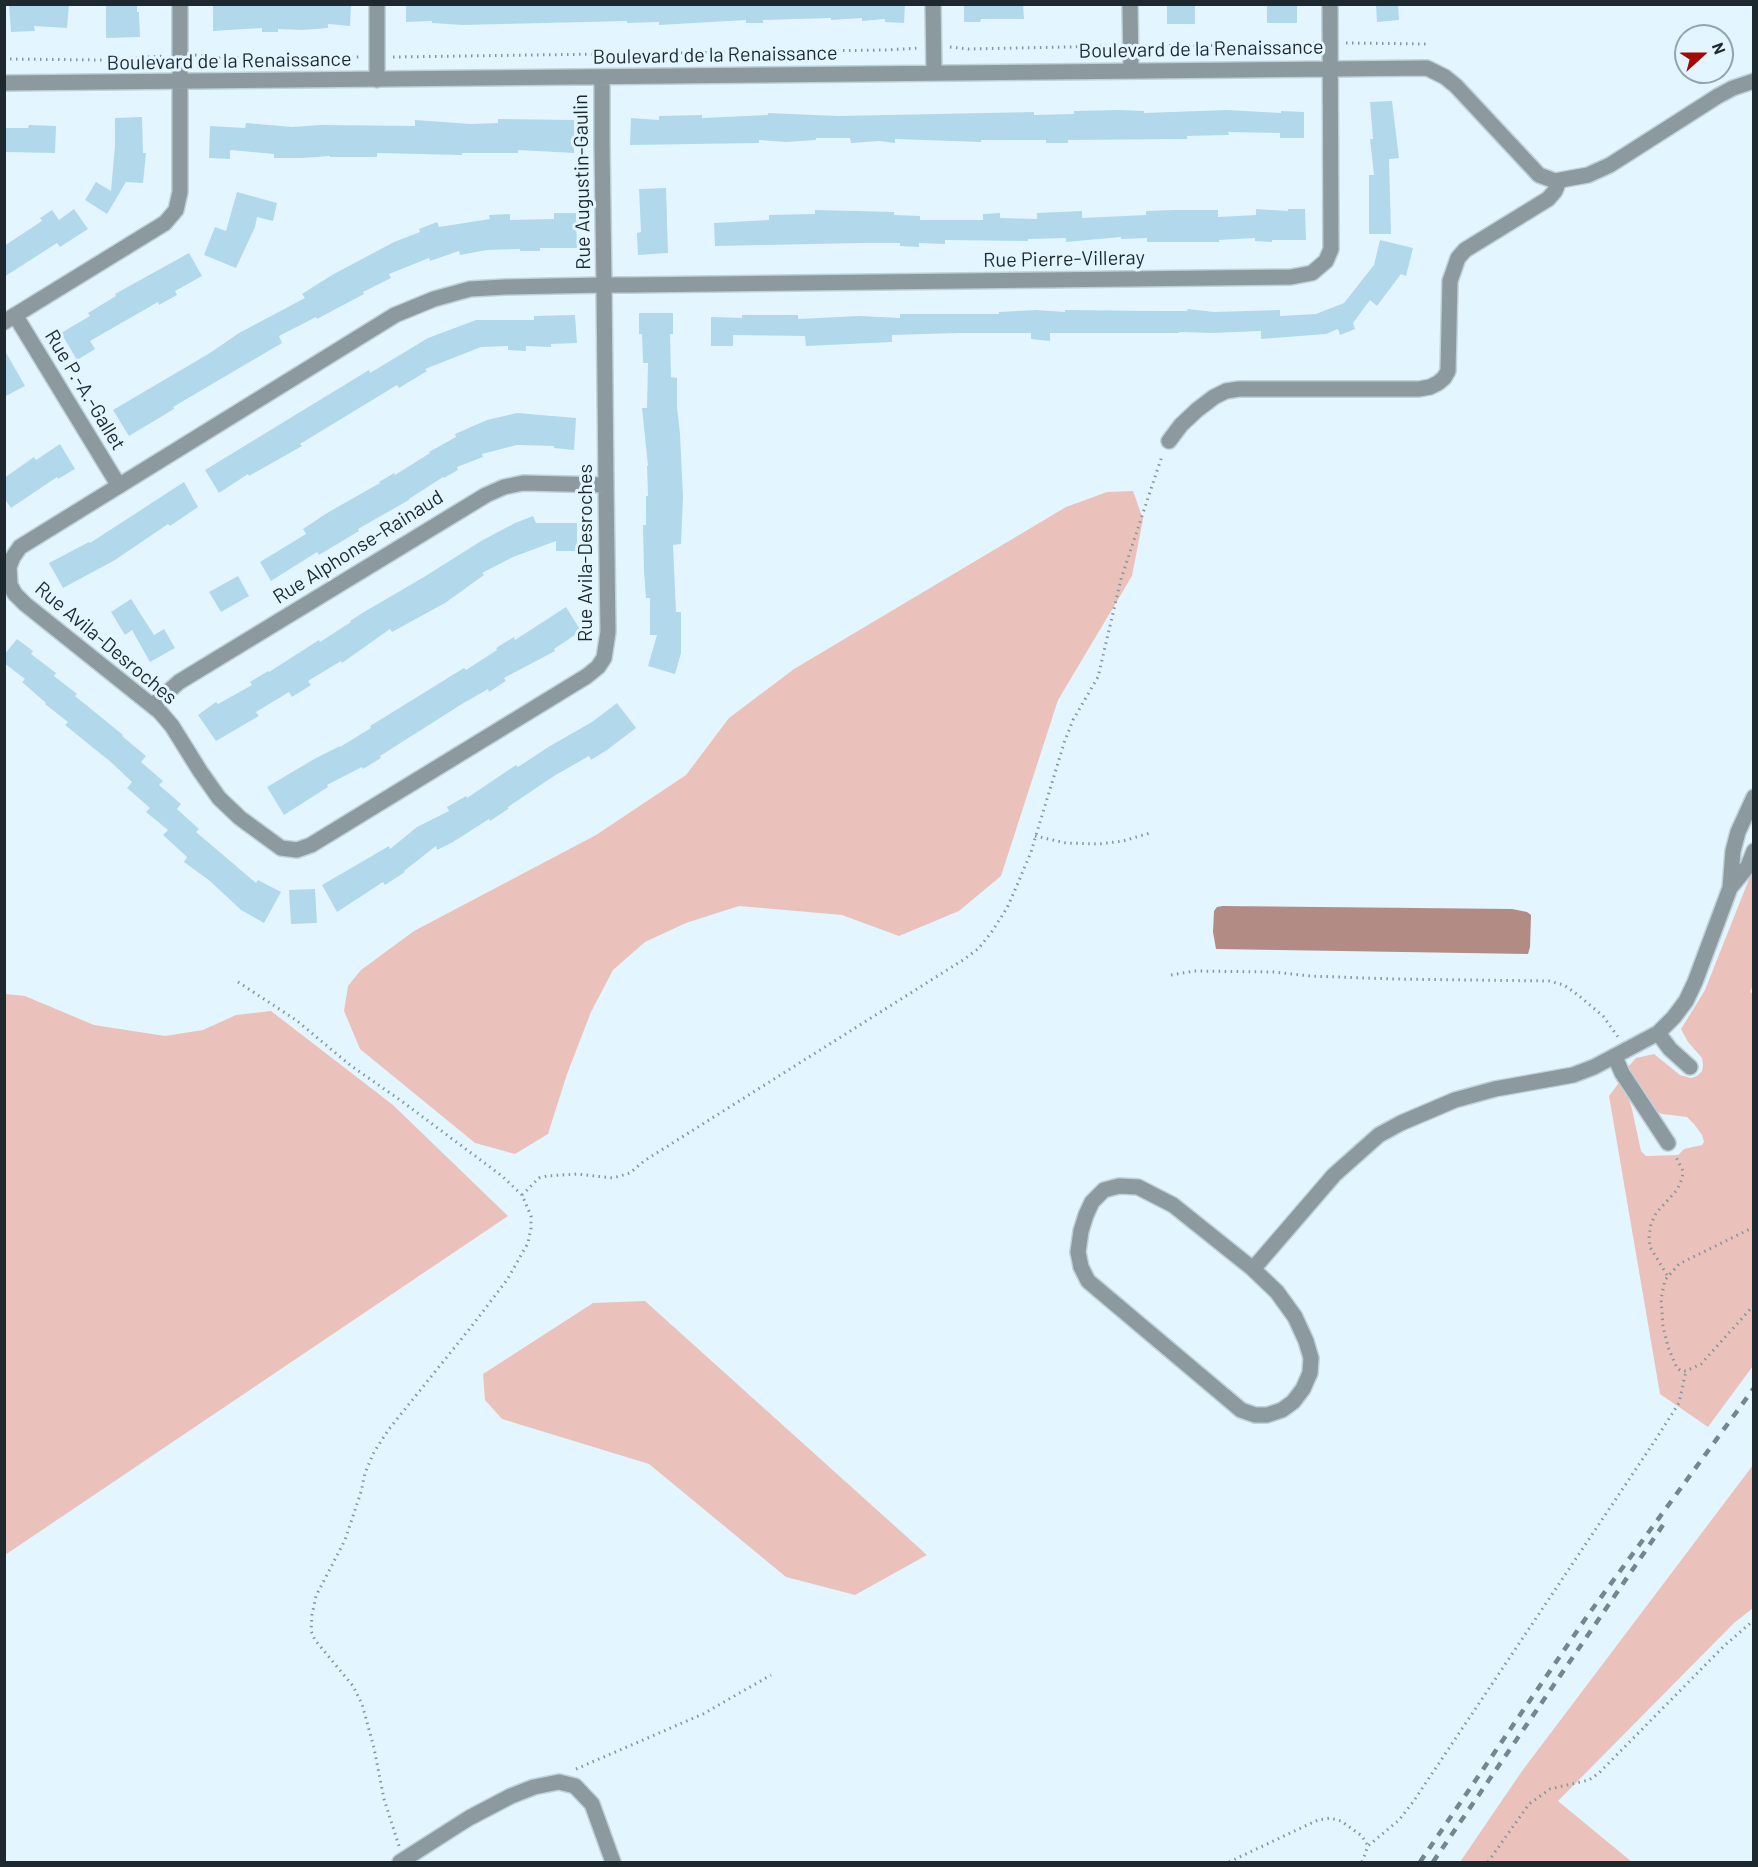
<!DOCTYPE html>
<style>
body{margin:0}
#map{position:relative;width:1758px;height:1867px;overflow:hidden;background:#e3f6ff;font-family:Barlow,sans-serif}
canvas{display:block}
.frame{position:absolute;inset:0;border:6px solid #1d292e;pointer-events:none}
.north{position:absolute;left:1674px;top:24px;width:60px;height:60px;box-sizing:border-box;background:#e3f6ff;border:2px solid #94a4ab;border-radius:50%;rotate:69deg;font-size:16px;font-weight:700;line-height:24px;text-align:center;color:#1d292e}
.north::after{content:'';display:block;margin:auto;width:21px;height:27px;background:#a20a04;clip-path:polygon(50% 0,100% 100%,50% 72%,0 100%)}
</style>
<div id="map">
<canvas width="1758" height="1867"></canvas>
<div class="frame"></div>
<div class="north">N</div>
</div>
<script>
const c = document.querySelector('canvas').getContext('2d');
c.lineJoin = 'round';
function fillPath(path, color) {
  c.fillStyle = color;
  c.fill(path, 'evenodd');
}
function toPath(rows) {
  const path = new Path2D();
  for (const r of rows) {
    path.moveTo(r[0], r[1]);
    for (let i = 2; i < r.length; i += 2) path.lineTo(r[i], r[i + 1]);
  }
  return path;
}
function trace(path, color, width, dash) {
  c.strokeStyle = color;
  c.lineWidth = width;
  c.lineCap = dash ? 'butt' : 'round';
  c.setLineDash(dash || []);
  c.stroke(path);
}
function write(font, color, halo, rows, align = 'center') {
  c.font = font + ' Barlow,sans-serif';
  c.lineWidth = 6;
  c.setLineDash([]);
  c.textBaseline = 'middle';
  c.strokeStyle = halo;
  c.fillStyle = color;
  for (const [text, x, y, turn = 0] of rows) {
    c.save();
    c.translate(x, y);
    c.rotate((+turn || 0) * Math.PI / 180);
    c.textAlign = isNaN(turn) ? turn : align;
    if (halo) c.strokeText(text, 0, 0);
    c.fillText(text, 0, 0);
    c.restore();
  }
}
const green = toPath([
 [1133,491,1143,519,1132,576,1058,700,1001,876,959,911,899,936,842,915,739,906,686,923,645,942,613,970,591,1012,567,1074,548,1134,515,1154,475,1143,360,1049,344,1011,348,986,361,970,414,931,596,835,686,775,729,718,794,669,1066,507,1107,492],
 [1753,869,1754,983,1750,992,1754,994,1753,1366,1708,1427,1660,1394,1609,1096,1621,1080,1624,1083,1632,1109,1641,1151,1646,1156,1678,1155,1684,1149,1702,1145,1704,1142,1702,1135,1694,1124,1687,1117,1662,1114,1654,1110,1627,1068,1636,1058,1654,1054,1680,1075,1691,1078,1697,1076,1702,1071,1703,1065,1702,1058,1688,1042,1681,1029,1705,990],
 [5,994,25,996,94,1025,165,1036,203,1030,236,1015,271,1011,393,1105,508,1216,5,1555],
 [645,1301,927,1555,855,1595,786,1577,649,1464,502,1419,485,1400,483,1374,593,1303],
 [1753,1465,1753,1608,1734,1623,1558,1801,1632,1862,1460,1862,1522,1771]
]);
const water = toPath([
 [1223,906,1512,909,1527,912,1531,915,1530,947,1528,954,1216,949,1213,932,1214,911,1217,907]
]);
const building = toPath([
 [9,4,69,4,67,28,34,26,35,31,11,32],
 [106,4,137,4,137,12,139,12,140,37,106,38],
 [213,4,351,4,350,26,328,24,328,28,302,30,278,29,278,32,262,32,262,28,213,31],
 [406,4,905,4,904,23,885,22,885,19,862,21,862,18,831,20,831,18,763,20,763,23,746,23,746,20,659,25,659,22,627,23,627,21,462,25,432,23,432,21,406,22],
 [964,4,1023,4,1024,19,981,19,980,22,964,22],
 [1167,4,1195,4,1195,24,1167,24],
 [1376,4,1398,4,1399,20,1377,22],
 [1267,5,1297,5,1297,23,1267,23],
 [1392,101,1399,158,1389,159,1391,234,1369,234,1369,175,1374,175,1370,139,1373,139,1370,102],
 [1120,110,1144,111,1144,113,1227,110,1281,113,1281,111,1304,112,1304,138,1280,138,1280,133,1228,132,1229,135,1187,136,1187,139,1068,140,1068,143,1046,143,1046,140,981,140,981,142,895,139,895,143,879,141,851,143,850,138,816,138,816,140,786,142,759,140,759,143,630,145,631,118,659,120,659,116,702,115,702,118,768,115,768,113,838,116,1034,112,1034,115,1074,114,1074,111],
 [142,117,143,153,146,153,143,183,126,182,107,214,85,200,96,182,111,191,115,145,115,118],
 [498,119,574,120,574,153,518,150,518,153,462,153,462,155,377,153,377,157,330,157,330,156,302,158,274,158,274,154,230,150,230,159,209,158,210,126,245,128,246,123,292,127,321,125,415,126,415,120,471,124,498,123],
 [29,125,56,126,55,153,4,152,4,128,28,128],
 [666,188,668,253,638,255,637,233,641,232,639,189],
 [237,192,277,203,273,221,257,217,255,227,236,268,204,255,215,227,226,231],
 [74,209,88,229,60,247,57,243,4,277,4,246,42,221,40,218,52,210,59,220],
 [1256,209,1288,211,1288,209,1305,209,1306,240,1272,240,1272,242,1255,241,1255,238,1219,240,1219,242,1147,242,1147,238,1121,239,1121,237,1066,242,1066,238,1028,239,1028,241,945,240,945,244,919,243,919,247,900,246,900,243,863,243,715,246,714,223,769,220,769,215,815,214,815,210,894,212,894,215,920,216,920,220,983,220,983,214,1000,213,1000,218,1037,219,1037,213,1082,211,1082,218,1146,215,1146,211,1174,210,1218,210,1218,217,1256,215],
 [554,213,576,213,577,248,540,248,540,251,520,251,520,249,487,250,460,255,459,251,430,261,429,258,389,274,391,278,363,292,364,294,317,319,316,317,279,336,282,343,173,407,174,409,129,436,113,410,210,353,239,333,305,298,302,294,332,275,394,242,420,232,419,229,437,222,439,227,490,219,489,215,510,214,510,220,554,219],
 [1380,240,1413,248,1406,276,1401,274,1377,306,1370,300,1353,323,1355,329,1340,335,1338,329,1326,334,1261,339,1261,331,1213,333,1179,332,1179,333,1050,333,1050,341,1031,339,1031,333,958,333,892,335,892,342,806,346,805,336,733,335,733,346,711,346,711,317,742,318,742,315,798,315,798,319,860,316,900,318,900,314,999,314,999,312,1036,310,1065,312,1065,310,1158,311,1187,311,1188,309,1214,312,1280,310,1280,316,1316,314,1344,303,1374,265],
 [189,253,202,276,175,291,177,295,159,305,158,302,90,341,95,349,77,360,61,333,90,316,88,313,116,296,115,294],
 [639,313,673,313,673,334,670,334,671,377,677,378,677,407,680,434,683,497,681,544,673,545,676,612,681,612,681,653,675,674,648,666,657,635,650,635,650,598,646,598,644,571,643,525,646,525,646,496,648,496,647,466,648,466,642,408,647,408,648,363,643,363,642,334,639,334],
 [575,315,577,343,551,344,551,347,526,346,526,351,508,350,508,346,481,347,425,369,427,371,399,388,397,385,300,444,302,446,249,476,248,474,219,493,205,470,369,370,370,373,428,338,476,320,534,320,534,316],
 [4,349,25,386,4,397],
 [517,413,576,418,574,450,554,448,554,446,517,445,482,454,483,457,457,467,458,470,444,478,443,477,409,499,409,500,358,529,359,531,319,555,317,552,271,581,260,562,306,534,303,529,327,513,380,483,379,482,394,473,395,475,430,453,429,452,456,437,455,434,487,420],
 [60,444,75,469,58,479,57,477,11,508,4,498,4,478,34,457,36,460],
 [184,482,198,507,170,526,168,524,115,560,63,588,49,563,89,542,90,543],
 [533,516,536,523,577,523,577,551,556,551,556,541,513,557,482,573,484,575,445,603,392,632,390,629,342,663,341,661,308,681,311,685,292,697,289,692,256,712,259,716,216,741,198,715,216,702,218,704,252,685,250,682,268,671,269,672,319,640,320,642,351,622,350,621,364,612,424,577,481,541,515,523],
 [238,576,249,596,221,612,209,592],
 [131,599,154,635,164,629,175,648,150,662,132,630,125,635,111,612],
 [566,607,581,631,554,649,555,651,504,678,506,681,489,692,488,689,462,704,380,756,381,758,363,769,362,767,327,785,328,787,284,815,267,787,316,758,340,746,340,747,371,728,370,726,388,715,464,668,466,670,497,650,496,648,514,637,515,640],
 [17,639,33,651,31,654,56,673,54,676,77,694,75,696,123,735,122,736,146,756,141,762,163,781,159,785,181,804,177,809,199,829,196,832,256,883,258,880,281,892,264,923,241,910,210,881,184,862,187,857,163,835,168,830,146,812,150,808,127,788,132,782,112,763,65,725,68,722,45,704,46,703,22,682,25,679,4,663,4,655],
 [617,703,636,728,607,750,591,760,589,756,554,776,508,807,508,809,490,821,489,819,453,842,437,850,436,846,404,871,405,872,385,885,383,882,337,912,322,885,389,846,390,849,417,827,449,811,447,807,466,796,467,798,516,765,518,767,550,746,592,722],
 [315,889,317,923,291,924,289,890]
]);
const path = toPath([
 [1346,43,1427,44],
 [1145,46,1298,45,1315,43],
 [950,47,968,49,1114,46],
 [195,55,216,58,362,57],
 [393,57,885,50,920,48],
 [4,59,103,60,164,56],
 [1035,836,1066,843,1099,844,1123,841,1150,833],
 [1171,975,1194,971,1274,972,1310,976,1393,979,1549,981,1564,985,1578,995,1603,1016,1618,1037],
 [238,982,296,1020,350,1065,400,1100,502,1176,522,1195,531,1216,531,1228,528,1243,507,1280,471,1327,389,1429,374,1452,365,1473,361,1492,345,1540,316,1596,312,1615,311,1631,315,1640,353,1686,362,1704,374,1748,384,1799,399,1846],
 [522,1195,539,1178,547,1176,577,1174,613,1178,630,1173,644,1161,963,960,978,949,991,933,1007,908,1018,883,1031,852,1064,743,1073,720,1098,677,1121,579,1162,456],
 [1754,1227,1679,1264,1665,1280,1661,1299,1663,1326,1668,1347,1677,1368,1681,1371,1686,1371,1701,1364,1754,1305],
 [1667,1275,1650,1247,1649,1236,1651,1224,1656,1213,1677,1190,1682,1179,1683,1171,1675,1155],
 [576,1769,703,1714,771,1675],
 [1229,1862,1303,1827,1318,1820,1330,1818,1341,1821,1362,1836,1368,1846],
 [1362,1862,1368,1846,1399,1820,1413,1802,1654,1442,1679,1403,1686,1371],
 [1488,1862,1529,1804,1550,1789,1589,1780,1599,1773,1724,1646,1754,1620]
]);
const minor = toPath([
 [377,4,377,80],
 [933,4,934,72],
 [1130,4,1131,71],
 [602,78,602,145,604,285,606,485,608,632,604,658,598,667,587,676,311,845,297,850,281,848,240,818,219,798,200,771,172,726,160,712,25,604,15,594,10,585,9,567,13,557,20,547,395,315,434,299,470,289,505,287,604,285,631,285,1291,277,1312,273,1326,261,1331,249,1330,4],
 [4,83,1427,68,1445,77,1456,86,1539,175,1555,181,1588,175,1610,165,1718,96,1733,88,1754,81],
 [15,315,119,486],
 [4,322,165,223,176,210,180,192,180,4],
 [1169,441,1181,425,1197,410,1214,397,1226,391,1239,389,1419,389,1430,387,1438,383,1444,378,1448,371,1450,281,1458,258,1465,250,1548,199,1555,191,1559,181],
 [153,705,179,682,486,495,504,487,523,483,606,485],
 [1730,888,1748,866,1754,851],
 [1658,1033,1670,1049,1690,1067],
 [1615,1057,1622,1073,1668,1143],
 [1119,1186,1138,1187,1173,1205,1253,1269,1277,1292,1295,1317,1306,1341,1311,1358,1310,1373,1303,1389,1293,1402,1282,1410,1267,1415,1255,1415,1241,1410,1088,1281,1081,1267,1078,1252,1081,1231,1086,1215,1092,1202,1104,1190,1119,1186],
 [1253,1269,1334,1175,1379,1135,1401,1123,1455,1100,1495,1089,1573,1075,1594,1067,1658,1033,1674,1017,1686,1001,1695,982,1730,888,1733,851,1738,832,1754,797],
 [400,1862,469,1818,511,1796,534,1787,559,1782,575,1786,592,1804,613,1862]
]);
const rail = toPath([
 [1420,1862,1588,1615,1754,1388],
 [1433,1862,1663,1525]
]);
const streetNames = [
 ["Boulevard de la Renaissance",1201,49,-1],
 ["Boulevard de la Renaissance",715,55,-1],
 ["Boulevard de la Renaissance",229,61,-1],
 ["Rue Augustin-Gaulin",582,182,-91],
 ["Rue Pierre-Villeray",1064,259,-1],
 ["Rue P.-A.-Gallet",85,390,59],
 ["Rue Alphonse-Rainaud",358,547,-32],
 ["Rue Avila-Desroches",585,553,-90],
 ["Rue Avila-Desroches",106,643,40]
];
fillPath(green, '#ebc2bb');
fillPath(water, '#b28b84');
fillPath(building, '#b1d9eb');
trace(minor, '#bfd1d9', 18);
trace(path, '#85959c', 3, [1.5, 4.5]);
trace(minor, '#8c999f', 15);
trace(rail, '#77868d', 4.5, [8, 8]);
write('20px', '#1d292e', '#e3f6ff', streetNames);
</script>
